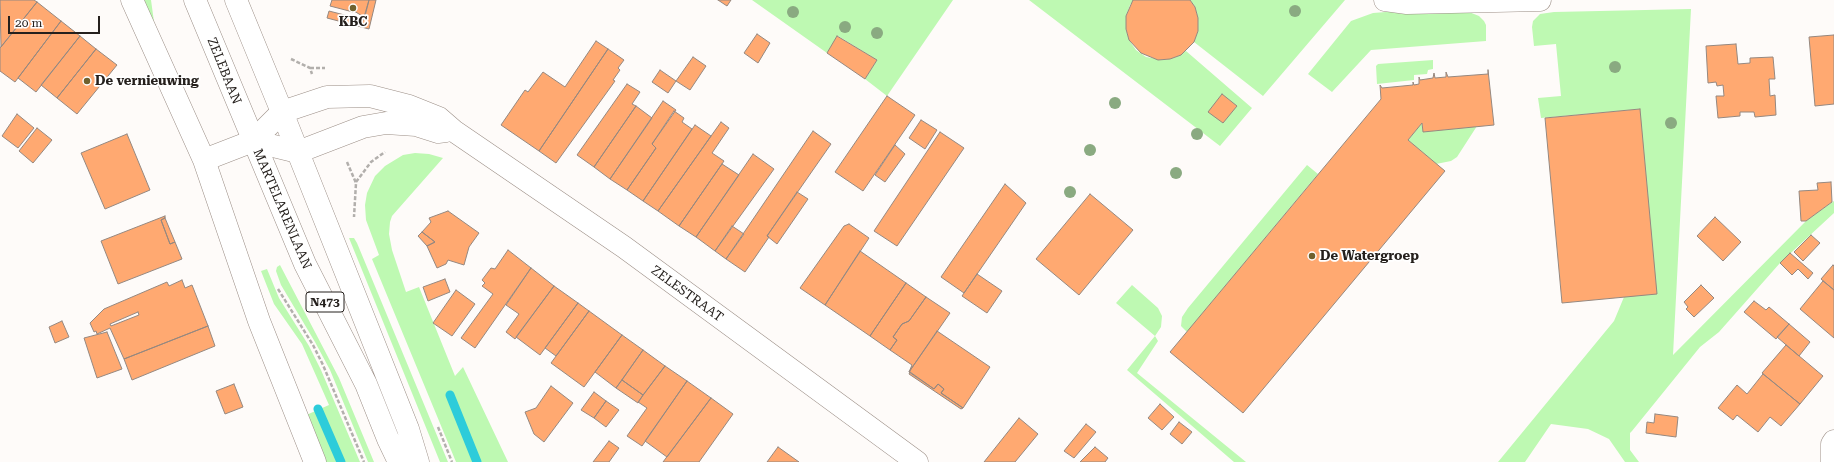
<!DOCTYPE html>
<style>
body{margin:0}
#map{position:relative;width:1834px;height:462px;overflow:hidden;background:#fefbf9;font-family:"Roboto Serif",serif}
canvas{display:block}
.scale{position:absolute;left:8px;top:16px;width:92px;height:18px;box-sizing:border-box;border:2px solid #25201d;border-top:0;padding-left:5px;font-size:12px;line-height:14px;white-space:nowrap;color:#25201d;-webkit-text-stroke:3px #fff;paint-order:stroke}
</style>
<div id="map">
<canvas width="1834" height="462"></canvas>
<div class="scale">20 m</div>
</div>
<script>
const c = document.querySelector('canvas').getContext('2d');
c.lineJoin = 'round';
function fillPath(path, color) {
  c.fillStyle = color;
  c.fill(path, 'evenodd');
}
function toPath(rows) {
  const path = new Path2D();
  for (const r of rows) {
    path.moveTo(r[0], r[1]);
    for (let i = 2; i < r.length; i += 2) path.lineTo(r[i], r[i + 1]);
  }
  return path;
}
function trace(path, color, width, dash) {
  c.strokeStyle = color;
  c.lineWidth = width;
  c.lineCap = dash ? 'butt' : 'round';
  c.setLineDash(dash || []);
  c.stroke(path);
}
function write(font, color, halo, rows, align = 'center') {
  c.font = font + ' "Roboto Serif",serif';
  c.lineWidth = 3.5;
  c.setLineDash([]);
  c.textBaseline = 'middle';
  c.strokeStyle = halo;
  c.fillStyle = color;
  for (const [text, x, y, turn = 0] of rows) {
    c.save();
    c.translate(x, y);
    c.rotate((+turn || 0) * Math.PI / 180);
    c.textAlign = isNaN(turn) ? turn : align;
    if (halo) c.strokeText(text, 0, 0);
    c.fillText(text, 0, 0);
    c.restore();
  }
}
const green = toPath([
 [141,0,151,0,155,29],
 [752,0,953,0,887,96,865,79,877,60,838,36,827,53],
 [1029,0,1134,0,1130,5,1126,16,1126,29,1129,40,1136,50,1146,57,1164,60,1176,57,1186,51,1252,108,1220,146],
 [1190,0,1345,0,1263,96,1194,42,1198,31,1198,18,1195,7],
 [1691,9,1673,355,1806,221,1834,201,1834,213,1780,263,1719,332,1700,347,1632,431,1630,433,1630,450,1639,462,1625,462,1609,439,1588,429,1551,424,1525,462,1498,462,1614,321,1624,297,1640,109,1541,118,1538,98,1561,96,1556,44,1534,46,1532,27,1533,21,1540,14,1554,12],
 [1386,12,1469,12,1479,16,1484,21,1486,25,1486,41,1371,50,1332,92,1308,74,1351,21,1373,13],
 [1433,60,1433,69,1428,70,1427,74,1414,75,1414,80,1377,84,1376,66,1378,64],
 [1422,123,1423,132,1477,126,1457,157,1451,161,1436,164,1408,140],
 [415,153,429,154,443,158,392,216,390,222,389,234,392,250,406,292,419,287,455,376,463,367,508,462,456,462,372,259,379,255,366,220,365,205,367,193,375,176,385,166,403,155],
 [1307,165,1318,174,1187,332,1181,326,1182,317,1188,308],
 [349,238,354,238,357,243,448,462,440,462],
 [280,265,339,378,374,462,368,462,330,370,315,342,281,285,276,271,277,267],
 [267,269,279,298,309,346,321,370,360,462,323,462,304,416,329,405,302,344,274,304,261,271],
 [1132,285,1158,308,1162,316,1161,327,1155,336,1158,341,1137,373,1246,462,1234,462,1127,370,1155,336,1116,303]
]);
const stream = toPath([
 [450,395,477,462],
 [318,409,341,462]
]);
const building = toPath([
 [0,0,34,0,37,2,1,47,0,0],
 [332,0,369,0,364,17,354,11,353,12,330,6,332,0],
 [369,0,376,0,369,29,327,18,329,11,364,20,369,0],
 [718,0,731,0,727,6,718,0],
 [1133,0,1190,0,1195,7,1198,18,1198,31,1194,42,1181,55,1170,59,1158,60,1141,53,1129,40,1126,29,1126,16,1133,0],
 [37,2,61,21,15,82,0,71,0,48,37,2],
 [61,21,80,36,36,92,18,78,61,21],
 [757,34,770,43,758,63,744,53,757,34],
 [1834,35,1834,104,1815,106,1809,37,1834,35],
 [80,36,96,49,57,98,41,85,80,36],
 [837,36,877,60,865,79,827,53,837,36],
 [596,41,608,49,539,151,501,125,525,90,528,92,543,72,565,87,596,41],
 [1736,44,1738,64,1750,63,1750,58,1773,57,1775,79,1769,79,1770,96,1775,95,1776,115,1755,117,1754,112,1740,112,1740,116,1718,118,1716,96,1724,96,1723,85,1717,86,1716,82,1708,83,1706,46,1736,44],
 [96,49,117,65,77,114,57,98,96,49],
 [608,49,624,60,618,68,620,70,613,80,615,81,556,163,539,151,608,49],
 [693,57,706,66,690,90,676,81,693,57],
 [660,70,676,81,668,93,652,82,660,70],
 [1488,70,1494,125,1423,132,1422,123,1408,140,1445,171,1243,413,1170,352,1381,99,1380,85,1382,88,1413,85,1413,82,1414,85,1419,84,1419,77,1420,80,1433,78,1434,73,1435,78,1446,77,1446,72,1448,77,1488,74,1488,70],
 [627,84,640,92,632,104,636,106,594,167,577,155,627,84],
 [1222,94,1237,106,1223,123,1208,112,1222,94],
 [887,96,915,115,863,191,835,172,887,96],
 [663,101,676,110,652,144,656,148,627,190,610,179,663,101],
 [636,106,652,118,610,179,594,167,636,106],
 [1640,109,1657,294,1562,303,1545,118,1640,109],
 [674,111,684,118,682,122,692,129,643,201,627,190,656,148,652,144,674,111],
 [17,114,34,128,18,148,2,136,17,114],
 [921,120,937,130,925,149,909,138,921,120],
 [721,122,729,128,712,153,724,161,679,226,658,211,721,122],
 [695,125,711,136,658,211,643,201,695,125],
 [37,128,52,140,33,163,19,151,37,128],
 [813,131,831,144,767,236,769,237,745,272,726,259,813,131],
 [940,132,964,148,897,246,874,231,940,132],
 [127,134,150,190,105,209,81,153,127,134],
 [895,145,905,154,885,182,875,175,895,145],
 [753,154,774,169,715,251,696,237,753,154],
 [722,164,739,175,696,237,679,226,722,164],
 [1831,182,1832,202,1806,221,1801,221,1799,191,1818,190,1817,183,1831,182],
 [1005,184,1026,203,964,293,941,277,1005,184],
 [797,192,808,199,777,244,767,236,797,192],
 [1090,194,1133,230,1079,295,1036,259,1090,194],
 [448,211,479,233,469,247,464,265,448,260,446,264,437,268,427,246,435,242,422,232,431,222,429,218,448,211],
 [165,216,165,218,161,220,170,244,175,242,182,259,118,284,101,241,165,216],
 [1715,217,1741,242,1723,261,1697,236,1715,217],
 [165,218,175,242,170,244,161,220,165,218],
 [849,224,869,238,825,305,800,288,844,226,849,224],
 [732,226,744,234,726,259,715,251,732,226],
 [422,232,435,242,427,246,418,236,422,232],
 [1811,235,1820,243,1803,261,1794,252,1811,235],
 [508,250,531,268,475,348,461,338,493,294,482,286,485,283,482,280,491,268,495,269,508,250],
 [860,251,906,283,870,336,825,305,860,251],
 [1790,253,1813,273,1808,279,1798,269,1792,275,1780,263,1790,253],
 [1833,265,1834,266,1834,290,1821,279,1833,265],
 [531,268,554,286,515,339,506,332,519,314,506,305,531,268],
 [977,274,1002,291,987,313,962,296,977,274],
 [445,279,450,292,428,301,423,287,445,279],
 [182,280,185,288,192,285,208,326,124,359,110,328,97,334,96,331,94,332,90,323,104,309,167,282,169,286,182,280],
 [138,312,139,315,111,326,110,324,138,312],
 [1823,281,1834,290,1834,338,1800,309,1823,281],
 [906,283,926,297,909,321,902,324,893,337,897,340,890,350,870,336,906,283],
 [1701,285,1714,298,1694,317,1686,309,1688,307,1684,302,1701,285],
 [554,286,578,303,540,355,516,337,554,286],
 [456,290,475,304,452,336,433,323,456,290],
 [926,297,950,313,909,372,912,365,890,350,897,340,893,337,902,324,909,321,926,297],
 [1754,301,1766,310,1769,307,1789,324,1776,339,1744,312,1754,301],
 [578,303,589,311,556,356,545,348,578,303],
 [589,311,622,335,584,387,551,363,589,311],
 [62,321,69,337,55,343,49,327,62,321],
 [1789,324,1810,342,1799,356,1777,337,1789,324],
 [208,326,215,346,132,380,124,359,208,326],
 [937,331,990,367,963,408,941,393,944,389,938,384,934,389,909,372,937,331],
 [107,332,122,369,97,378,84,338,107,332],
 [622,335,643,350,616,388,595,372,622,335],
 [1786,345,1823,376,1800,404,1762,373,1786,345],
 [643,350,665,366,643,395,622,380,643,350],
 [665,366,687,381,642,446,627,436,647,408,638,402,665,366],
 [910,372,934,389,938,384,944,389,941,393,963,408,961,409,909,374,910,372],
 [1763,374,1800,404,1781,426,1770,417,1758,432,1737,415,1733,420,1718,408,1737,385,1747,394,1763,374],
 [622,380,643,395,638,403,616,388,622,380],
 [687,381,711,398,667,457,645,441,687,381],
 [234,384,243,407,225,414,216,391,234,384],
 [551,386,573,403,544,442,534,434,525,412,536,408,551,386],
 [594,392,606,401,594,418,581,410,594,392],
 [711,398,733,414,699,462,663,462,711,398],
 [606,401,619,410,606,427,594,418,606,401],
 [1160,404,1174,417,1162,430,1148,418,1160,404],
 [1655,414,1678,417,1676,437,1646,433,1647,422,1654,423,1655,414],
 [1019,418,1038,434,1015,462,984,462,1019,418],
 [1179,422,1192,432,1182,444,1170,434,1179,422],
 [1086,424,1096,432,1074,458,1064,451,1086,424],
 [609,441,619,448,609,462,593,462,609,441],
 [778,447,799,462,767,462,778,447],
 [1095,447,1108,458,1105,462,1080,462,1095,447]
]);
const path = toPath([
 [291,59,310,68,312,74],
 [310,68,325,68],
 [347,162,356,183,354,217],
 [356,182,371,162,385,152],
 [278,289,313,345,323,365,364,462],
 [438,427,452,462]
]);
const minor = toPath([
 [132,0,204,160,259,321,315,462],
 [1385,0,1407,3,1540,0],
 [253,141,298,152,363,127,386,123,416,125,438,132,446,131],
 [204,160,253,141,282,112,327,97,370,96,409,106,439,118,454,131,624,247,917,462],
 [1832,462,1832,444,1834,441]
]);
const major = toPath([
 [195,0,305,264,366,384,388,439,399,462],
 [236,0,282,112,408,429,418,462]
]);
const trees = [
 [1295,11],
 [793,12],
 [845,27],
 [877,33],
 [1615,67],
 [1115,103],
 [1671,123],
 [1197,134],
 [1090,150],
 [1176,173],
 [1070,192]
];
const markers = [
 [353,8,4,"#6f612e"],
 [87,81,4,"#6f612e"],
 [1312,256,4,"#6f612e"]
];
const shields = [
 [325,302,38]
];
const shieldNames = [
 ["N473",325,302]
];
const poiNames = [
 ["KBC",353,22,"center"],
 ["De vernieuwing",95,81],
 ["De Watergroep",1320,256]
];
const streetNames = [
 ["ZELEBAAN",224,71,68],
 ["MARTELARENLAAN",282,209,67],
 ["ZELESTRAAT",687,294,36]
];
fillPath(green, '#bef9b2');
trace(stream, '#2dccda', 9);
fillPath(building, '#ffa971');
trace(building, '#958880', 1);
trace(minor, '#9c8f87', 23);
trace(major, '#9c8f87', 23);
trace(path, '#b2afac', 2.5, [4, 2]);
trace(minor, '#fff', 22);
trace(major, '#fff', 22);
c.fillStyle = '#8aaa81';
for (const [x, y] of trees) {
  c.beginPath();
  c.arc(x, y, 6, 0, 2 * Math.PI);
  c.fill();
}
for (const [x, y, r, color] of markers) {
  const dot = new Path2D();
  dot.arc(x, y, r, 0, 2 * Math.PI);
  c.fillStyle = color;
  c.fill(dot);
  trace(dot, '#fff', 1.5);
}
for (const [x, y, w] of shields) {
  const box = new Path2D();
  box.roundRect(x - w / 2, y - 10, w, 20, 3);
  c.fillStyle = '#fff';
  c.fill(box);
  trace(box, '#25201d', 1);
}
write('bold 12px', '#25201d', null, shieldNames);
write('bold 13px', '#25201d', '#fff', poiNames, 'left');
write('13px', '#25201d', '#fff', streetNames);
</script>
